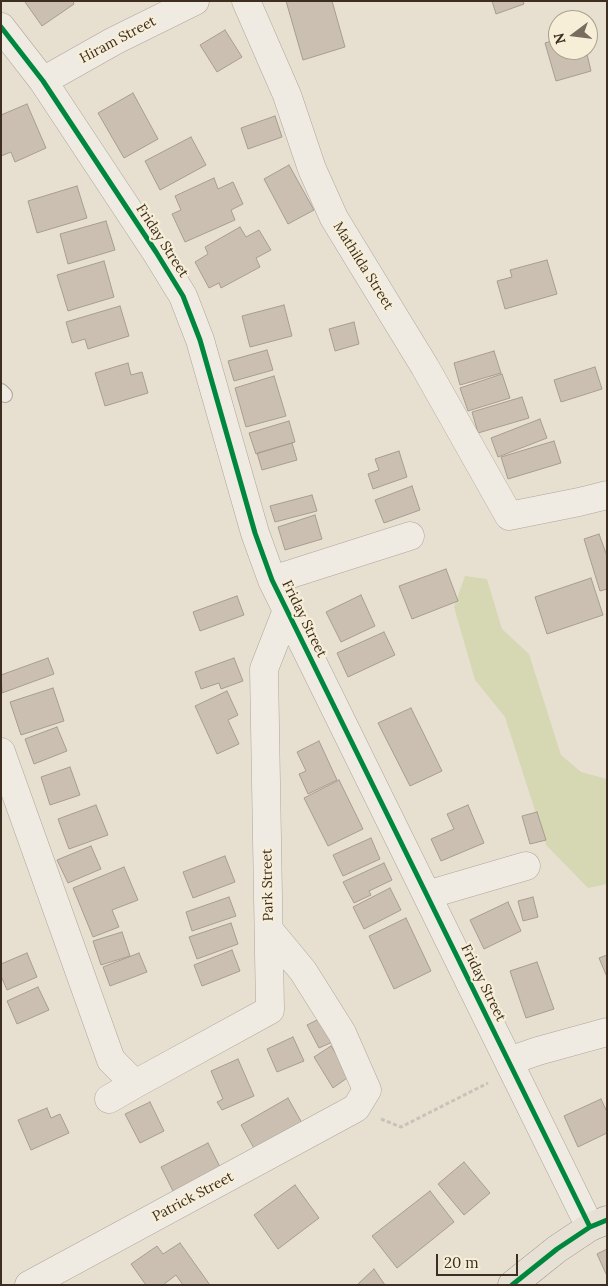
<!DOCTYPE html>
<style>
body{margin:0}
#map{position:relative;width:608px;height:1286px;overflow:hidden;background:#e7e0d1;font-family:Lora,serif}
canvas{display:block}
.frame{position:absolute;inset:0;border:2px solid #3d2e20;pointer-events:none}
.north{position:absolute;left:548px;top:10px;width:50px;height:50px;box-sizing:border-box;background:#f7eed8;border:1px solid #ada18e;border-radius:50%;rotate:255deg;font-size:14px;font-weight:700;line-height:20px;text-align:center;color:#3d2e20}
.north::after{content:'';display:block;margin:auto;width:18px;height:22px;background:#786c5e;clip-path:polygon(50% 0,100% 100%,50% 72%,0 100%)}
.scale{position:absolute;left:436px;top:1254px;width:82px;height:22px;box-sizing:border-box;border:2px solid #3d2e20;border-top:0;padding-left:6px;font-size:15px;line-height:18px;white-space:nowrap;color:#3d2e20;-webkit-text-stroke:4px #f7eed8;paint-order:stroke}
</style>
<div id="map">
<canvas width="608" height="1286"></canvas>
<div class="frame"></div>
<div class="north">N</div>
<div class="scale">20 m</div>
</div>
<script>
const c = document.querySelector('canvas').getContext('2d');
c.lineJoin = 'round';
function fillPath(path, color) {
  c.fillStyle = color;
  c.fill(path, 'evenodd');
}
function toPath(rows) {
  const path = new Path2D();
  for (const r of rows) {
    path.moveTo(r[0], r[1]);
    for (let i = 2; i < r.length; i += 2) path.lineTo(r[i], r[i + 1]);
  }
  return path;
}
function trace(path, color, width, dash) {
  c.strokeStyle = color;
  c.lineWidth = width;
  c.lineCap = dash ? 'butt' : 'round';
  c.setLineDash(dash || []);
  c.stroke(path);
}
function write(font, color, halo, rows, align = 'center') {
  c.font = font + ' Lora,serif';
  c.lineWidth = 4.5;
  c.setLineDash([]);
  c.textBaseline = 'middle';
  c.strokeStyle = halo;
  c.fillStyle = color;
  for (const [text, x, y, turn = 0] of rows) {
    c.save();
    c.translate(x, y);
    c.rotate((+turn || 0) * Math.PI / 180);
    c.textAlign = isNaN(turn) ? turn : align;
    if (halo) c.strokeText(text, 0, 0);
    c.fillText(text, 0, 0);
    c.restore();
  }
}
const green = toPath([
 [465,576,487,579,502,629,529,654,561,755,581,772,607,779,607,884,588,888,546,845,505,717,475,680,454,607]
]);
const building = toPath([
 [27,1,73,1,74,4,42,26,25,2,27,1],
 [286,1,332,1,345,47,303,60,286,1],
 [492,1,523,1,524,4,496,14,492,1],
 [225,30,242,57,217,72,200,45,225,30],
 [558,39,558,50,586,50,591,71,556,81,545,43,558,39],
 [133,93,158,139,124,158,98,113,133,93],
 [27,104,46,148,15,162,11,152,1,156,1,115,27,104],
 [275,116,282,137,248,149,241,128,275,116],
 [191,137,206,165,160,190,145,161,191,137],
 [289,165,314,210,288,224,264,179,289,165],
 [214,178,218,189,233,182,243,204,231,210,235,220,185,242,172,214,181,210,175,196,214,178],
 [77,186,87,218,37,233,28,201,77,186],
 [106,221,115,250,68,264,60,234,106,221],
 [240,227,246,237,259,230,271,250,256,258,260,267,221,288,219,283,209,288,195,262,208,254,205,247,240,227],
 [547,260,557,294,505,309,497,281,512,277,510,270,547,260],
 [104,261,114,297,68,311,57,275,104,261],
 [284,305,292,336,250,347,242,316,284,305],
 [120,306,129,336,88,349,85,339,72,343,66,322,120,306],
 [354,322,359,344,335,351,329,329,354,322],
 [267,350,273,370,234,381,228,361,267,350],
 [494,351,501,373,460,385,454,363,494,351],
 [128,363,131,375,142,372,148,393,105,406,95,373,128,363],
 [595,367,602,389,561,402,554,380,595,367],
 [502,374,510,398,468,411,460,388,502,374],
 [274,376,286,416,246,427,235,388,274,376],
 [522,397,529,418,478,433,472,412,522,397],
 [540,419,547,438,498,457,491,438,540,419],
 [289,421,295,442,256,454,249,433,289,421],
 [554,441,561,463,508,479,501,457,554,441],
 [292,443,297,460,262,470,257,453,292,443],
 [399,451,407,477,373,489,368,474,379,470,375,459,399,451],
 [412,486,420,510,384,523,375,500,412,486],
 [312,495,317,511,275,522,270,506,312,495],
 [315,515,322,539,285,550,278,527,315,515],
 [599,534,607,556,607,589,600,591,584,539,599,534],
 [446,569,458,601,412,619,399,586,446,569],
 [591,578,603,615,547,634,535,597,591,578],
 [361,595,375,626,341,642,326,612,361,595],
 [237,596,244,615,200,631,193,612,237,596],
 [384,632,395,655,348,677,337,653,384,632],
 [48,658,54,674,2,693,1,675,48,658],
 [234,658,243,681,221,689,219,683,201,689,195,672,234,658],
 [53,688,64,721,21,735,10,702,53,688],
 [227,691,238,715,228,720,239,744,217,754,195,706,227,691],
 [411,708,442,771,410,786,378,723,411,708],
 [57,727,67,751,34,764,25,739,57,727],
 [319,741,337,780,308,794,299,774,306,771,297,752,319,741],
 [70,767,80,795,50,805,41,777,70,767],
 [339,780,363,829,328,846,304,798,339,780],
 [96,805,108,835,69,849,58,819,96,805],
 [468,805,484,843,441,861,431,839,454,829,447,814,468,805],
 [537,812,546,840,530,844,522,816,537,812],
 [371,838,380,859,343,876,333,855,371,838],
 [91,846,101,869,68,883,57,860,91,846],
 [225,856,235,882,193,898,183,872,225,856],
 [384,863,392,880,369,891,371,895,354,903,343,882,384,863],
 [124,867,138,900,112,910,119,927,93,937,73,888,124,867],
 [390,888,401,910,364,929,353,907,390,888],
 [229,897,236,916,192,931,186,912,229,897],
 [533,897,538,917,523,921,518,901,533,897],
 [508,902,521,931,484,949,470,920,508,902],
 [406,918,431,971,394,989,369,936,406,918],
 [231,923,238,944,197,959,189,937,231,923],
 [122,932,130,956,101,965,93,941,122,932],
 [232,950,240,971,202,986,194,965,232,950],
 [27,953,37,977,7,990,1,976,1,964,27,953],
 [139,953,147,972,110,986,103,967,139,953],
 [607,955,607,977,599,958,607,955],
 [537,962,554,1009,526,1018,510,971,537,962],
 [38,987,49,1010,17,1024,7,1001,38,987],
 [325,1016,337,1040,319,1048,307,1025,325,1016],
 [293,1037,304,1061,277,1072,267,1049,293,1037],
 [331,1046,350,1076,333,1088,314,1057,331,1046],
 [238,1059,254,1096,222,1110,217,1102,223,1099,211,1071,238,1059],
 [288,1098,307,1132,260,1159,241,1125,288,1098],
 [601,1099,607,1112,607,1133,578,1147,564,1116,601,1099],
 [150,1102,164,1131,140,1143,125,1114,150,1102],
 [47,1108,51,1118,60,1114,69,1133,31,1150,18,1120,47,1108],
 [208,1143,225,1177,178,1201,161,1167,208,1143],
 [464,1162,490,1193,464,1215,438,1184,464,1162],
 [295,1185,319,1218,278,1249,254,1215,295,1185],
 [430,1191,454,1222,397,1268,372,1236,430,1191],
 [180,1243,210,1285,183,1285,176,1275,163,1285,146,1285,131,1264,157,1246,163,1254,180,1243],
 [607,1249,607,1276,597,1254,607,1249],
 [374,1269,385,1285,358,1285,358,1284,374,1269]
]);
const path = toPath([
 [381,1119,401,1127,488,1083]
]);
const service = toPath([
 [1,391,5,395]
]);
const minor = toPath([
 [246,1,287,95,312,169,334,218,425,367,509,516,579,502,607,495],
 [1,27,43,81,156,252,183,296,200,340,255,533,272,580,590,1227],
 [43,81,114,41,195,1],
 [272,580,410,536],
 [1,752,111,1060,135,1084],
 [427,895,526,866],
 [509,1061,538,1051,607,1032],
 [109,1099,135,1084,270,1010,264,669,287,610],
 [29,1285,356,1108,367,1090,342,1033,303,971,269,930]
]);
const primary = toPath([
 [512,1285,557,1249,590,1227,607,1220]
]);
const cycleway = toPath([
 [1,27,43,81,156,252,183,296,200,340,255,533,272,580,590,1227],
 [512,1285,557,1249,590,1227,607,1220]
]);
const streetNames = [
 ["Hiram Street",118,40,-28],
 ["Friday Street",162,241,57],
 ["Mathilda Street",363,266,58],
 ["Friday Street",304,619,64],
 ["Park Street",268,885,-91],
 ["Friday Street",483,983,64],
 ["Patrick Street",193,1197,-28]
];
fillPath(green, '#d6d7b3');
fillPath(building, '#cbbfb2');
trace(building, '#a89c90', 1);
trace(service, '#ada599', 16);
trace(minor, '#ada599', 29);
trace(primary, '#928b80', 29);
trace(path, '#c8c2b9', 3, [4, 2.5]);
trace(service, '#efebe3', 14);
trace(minor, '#efebe3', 28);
trace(primary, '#e6e1d4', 28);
trace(cycleway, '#00873e', 5);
write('14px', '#3d2e20', '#f7eed8', streetNames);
</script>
